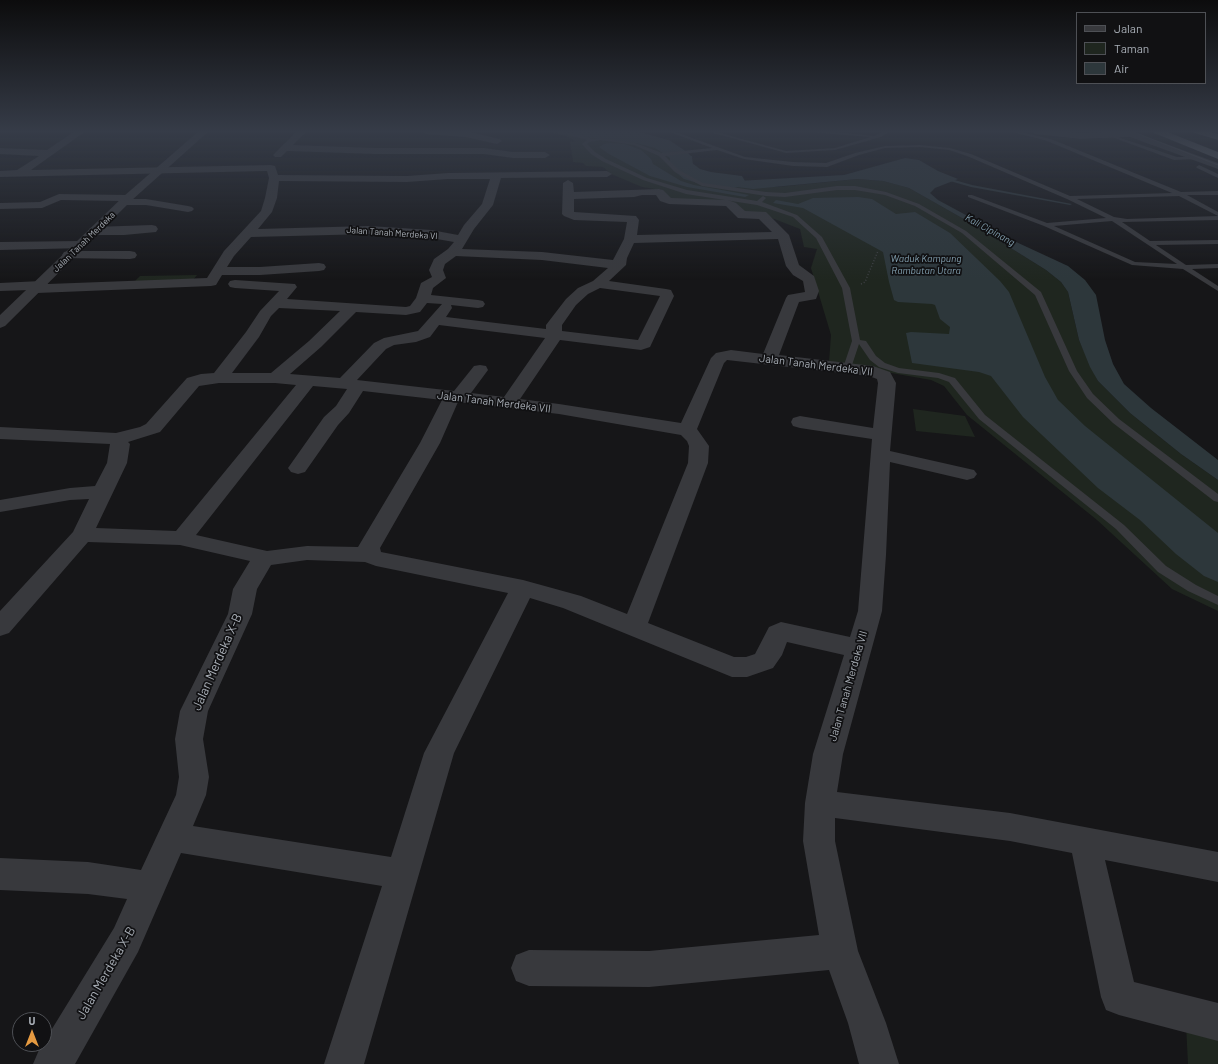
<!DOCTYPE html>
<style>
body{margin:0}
#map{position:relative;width:1218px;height:1064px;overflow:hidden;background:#161618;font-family:Barlow,sans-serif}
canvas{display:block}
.legend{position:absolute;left:1076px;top:12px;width:130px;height:72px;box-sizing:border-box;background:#111113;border:1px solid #4e5055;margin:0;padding:5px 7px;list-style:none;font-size:12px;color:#a9afb7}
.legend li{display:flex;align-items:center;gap:8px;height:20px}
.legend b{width:20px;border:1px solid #4e5055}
.north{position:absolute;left:12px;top:1012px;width:40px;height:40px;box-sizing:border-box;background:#111113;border:1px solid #4e5055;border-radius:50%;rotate:0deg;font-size:11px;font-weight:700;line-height:16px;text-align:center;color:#a9afb7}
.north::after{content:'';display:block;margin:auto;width:14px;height:18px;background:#e59a41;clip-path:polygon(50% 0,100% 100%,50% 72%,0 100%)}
</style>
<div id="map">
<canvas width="1218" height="1064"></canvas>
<ul class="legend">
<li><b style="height:5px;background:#38393d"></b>Jalan</li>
<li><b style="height:11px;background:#1f261f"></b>Taman</li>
<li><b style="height:11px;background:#2d373b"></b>Air</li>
</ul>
<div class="north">U</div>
</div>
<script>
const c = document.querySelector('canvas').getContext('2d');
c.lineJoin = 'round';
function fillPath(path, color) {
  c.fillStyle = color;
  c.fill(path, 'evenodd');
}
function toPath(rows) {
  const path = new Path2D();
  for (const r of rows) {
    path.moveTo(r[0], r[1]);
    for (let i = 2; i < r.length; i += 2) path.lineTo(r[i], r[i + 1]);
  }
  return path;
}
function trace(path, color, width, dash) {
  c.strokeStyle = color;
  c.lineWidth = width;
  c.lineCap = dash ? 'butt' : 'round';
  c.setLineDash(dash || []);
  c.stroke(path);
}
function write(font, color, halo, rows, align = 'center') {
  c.font = font + ' Barlow,sans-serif';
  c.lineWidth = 3.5;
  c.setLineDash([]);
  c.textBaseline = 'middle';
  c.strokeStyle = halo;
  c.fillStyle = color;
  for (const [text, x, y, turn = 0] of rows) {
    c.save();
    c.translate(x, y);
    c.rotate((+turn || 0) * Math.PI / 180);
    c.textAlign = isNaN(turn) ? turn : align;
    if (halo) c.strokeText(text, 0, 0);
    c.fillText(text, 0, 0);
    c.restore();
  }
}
const green = toPath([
 [545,131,568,131,637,140,654,146,674,157,675,161,687,174,778,187,857,179,883,181,902,186,909,188,969,222,1046,270,1061,282,1068,292,1079,340,1098,381,1130,413,1181,454,1218,480,1218,611,1172,589,1097,520,967,415,944,386,931,380,829,362,831,335,811,268,817,249,804,247,800,229,764,215,745,214,730,201,670,200,662,190,642,187,611,174,603,167,586,166,583,163,573,162,570,142,575,141,566,136],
 [197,275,192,281,133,283,140,276],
 [913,409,965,416,975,437,916,431],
 [1186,1025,1218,1033,1218,1064,1188,1064]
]);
const water = toPath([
 [610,143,625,144,641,150,651,159,653,164,681,181,694,185,749,195,745,197,687,187,650,176,609,154,599,147,604,144],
 [692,156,693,165,700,173,712,177,737,181,844,175,905,158,919,160,938,171,958,179,935,188,930,193,938,200,1014,241,1068,266,1085,280,1096,295,1105,340,1113,364,1124,384,1151,408,1218,460,1218,480,1181,454,1130,413,1098,381,1090,367,1079,340,1068,292,1061,282,1046,270,969,222,909,188,883,181,857,179,753,189,706,183,687,174,679,167,674,157],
 [858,197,872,199,896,214,915,212,950,233,1000,281,1009,292,1045,377,1058,400,1085,426,1218,533,1218,582,1204,576,1176,554,1140,520,1098,488,1023,417,991,376,979,372,912,363,906,333,911,332,949,334,950,327,940,319,935,305,932,304,898,302,894,300,889,282,883,252,803,208,773,203,776,200,798,204,813,198]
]);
const stream = toPath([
 [944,177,972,185,1072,204,1070,205,971,187,943,179,944,177]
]);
const river = toPath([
 [571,131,635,131,669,140,687,152,691,156,692,163,700,169,711,172,742,176,745,181,742,186,734,188,701,184,684,179,673,170,670,165,670,158,655,148,636,143,581,137,574,135,571,131]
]);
const path = toPath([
 [861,284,865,282,878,251]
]);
const service = toPath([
 [553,131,560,131,594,139,601,138,635,143,662,153,712,148,667,131,673,131,745,157,793,162,826,163,855,153,885,146,920,145,950,148,971,154,1070,196,1172,193,1047,141,1009,131,1016,131,1051,139,1181,192,1218,191,1218,195,1187,195,1218,212,1218,216,1179,196,1077,199,1114,217,1127,219,1218,216,1218,220,1122,222,1150,241,1218,240,1218,244,1156,245,1186,265,1218,264,1218,268,1192,269,1218,286,1218,291,1183,269,1132,265,1044,226,968,197,968,195,972,195,1047,223,1106,218,1067,199,967,156,949,150,920,147,885,148,859,155,827,167,793,166,744,159,717,150,665,156,679,170,703,183,766,192,785,193,837,186,855,186,886,192,919,204,966,231,1041,292,1077,371,1093,394,1119,419,1218,494,1218,502,1214,501,1113,423,1087,398,1069,371,1035,295,962,233,915,206,885,195,855,190,837,190,785,197,766,196,702,186,675,172,659,156,634,145,601,140,589,142,587,144,595,152,606,159,647,178,687,190,757,201,763,196,766,198,762,202,797,215,822,237,850,288,860,340,866,341,876,356,885,363,899,368,939,373,955,378,985,415,1124,525,1166,566,1196,585,1218,596,1218,605,1188,591,1158,572,1116,529,979,419,949,382,938,378,898,373,879,367,870,360,859,344,851,368,847,371,844,370,843,368,852,341,842,288,816,238,793,217,757,205,686,194,643,180,602,161,591,154,582,144,587,140,553,131],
 [1112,221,1177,264,1135,262,1054,226,1112,221],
 [706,131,713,131,786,151,835,148,870,137,811,132,809,131,826,131,874,136,885,131,890,131,881,137,835,150,786,153,706,131],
 [1109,134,1177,157,1196,157,1198,158,1196,159,1174,160,1109,136,1109,134],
 [1199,165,1218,174,1218,178,1197,168,1196,167,1199,165]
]);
const minor = toPath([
 [75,131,86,131,31,170,271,165,275,166,278,175,407,176,448,173,607,171,612,174,607,177,501,178,493,205,474,229,462,249,542,252,613,260,624,239,627,222,574,220,564,216,562,214,563,183,568,180,573,183,574,192,659,189,663,190,671,198,728,200,736,203,745,211,766,212,789,235,799,265,814,276,819,291,816,299,799,302,779,355,873,366,890,372,896,383,890,451,974,470,977,474,974,478,967,480,890,462,886,555,882,611,843,754,837,792,1010,813,1218,852,1218,882,1105,860,1134,982,1218,1003,1218,1041,1119,1015,1106,1010,1101,997,1072,853,1010,841,835,818,835,841,858,951,886,1023,899,1064,859,1064,848,1023,829,970,649,987,529,986,516,981,511,968,516,955,529,950,649,951,819,935,803,841,805,803,813,754,844,655,787,642,782,655,773,668,747,677,732,677,563,608,530,598,454,753,364,1064,324,1064,382,886,181,853,138,952,75,1064,33,1064,39,1050,114,928,127,899,88,894,0,890,0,858,88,862,141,870,176,795,179,777,175,739,180,711,228,614,233,589,250,561,180,545,88,542,9,633,0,636,0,611,73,532,89,499,70,500,0,512,0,500,70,488,95,486,107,463,110,444,0,439,0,427,116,433,140,427,146,424,187,378,201,374,214,373,246,332,260,311,279,291,235,288,230,287,228,284,230,281,235,280,295,284,297,287,287,299,406,307,410,306,416,298,421,283,432,277,429,270,434,259,448,249,454,242,431,238,369,234,251,237,234,256,227,267,260,267,319,263,324,264,326,267,324,270,319,271,260,275,222,275,216,285,211,286,37,293,32,292,30,290,0,291,0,283,41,281,46,282,48,284,207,278,224,251,261,211,265,198,269,178,267,171,0,177,0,171,17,170,39,156,0,154,0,148,47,150,75,131],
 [448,179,490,179,482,204,464,225,458,235,431,230,369,226,258,229,272,212,277,198,279,181,407,182,448,179],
 [642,195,656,195,660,201,669,204,726,206,738,218,759,219,772,232,637,235,639,220,636,216,574,212,574,199,634,197,642,195],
 [778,239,786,266,793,275,803,281,805,292,788,295,786,298,763,354,731,350,716,353,711,358,681,423,559,404,520,399,560,340,641,350,650,347,674,296,671,290,666,289,609,281,626,265,627,258,634,243,778,239],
 [456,256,542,260,608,268,593,281,578,288,566,299,546,325,546,329,446,317,452,308,451,305,478,308,483,307,485,304,483,301,478,300,431,295,433,288,446,278,443,270,445,264,456,256],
 [600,288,660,296,638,340,562,331,562,325,576,305,588,294,600,288],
 [427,303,442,304,418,331,384,338,374,343,340,378,290,374,321,347,356,312,406,315,420,312,427,303],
 [279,308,340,311,309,341,271,373,232,373,259,337,271,316,279,308],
 [439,325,545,338,504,397,471,393,488,370,486,366,480,365,474,366,454,391,357,380,386,349,394,345,416,342,430,337,439,325],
 [727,360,869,376,877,379,878,383,873,428,800,416,793,418,791,422,793,426,800,428,872,439,858,611,850,637,781,622,769,627,755,654,746,657,734,657,648,623,708,463,709,446,697,429,724,363,727,360],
 [219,383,275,383,296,385,176,531,96,528,127,463,130,444,128,442,160,432,199,386,219,383],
 [313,386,347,389,336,406,324,417,288,468,291,472,298,474,305,472,338,425,349,413,363,391,442,400,420,443,358,547,307,546,267,551,196,535,313,386],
 [458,402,559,414,681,435,687,441,689,446,688,463,627,614,581,596,523,580,381,552,380,548,440,443,458,402],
 [307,560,365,562,376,566,508,593,424,753,391,857,193,826,206,795,209,777,203,739,208,711,252,614,257,589,271,565,307,560],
 [297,131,307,131,293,145,375,148,484,148,513,152,545,152,550,155,545,158,513,158,484,154,375,154,287,151,281,157,275,157,273,155,297,131],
 [421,131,465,131,500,139,502,141,497,144,465,137,426,134,421,131],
 [59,194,128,195,132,196,133,199,146,199,188,206,192,207,194,209,192,211,188,212,146,205,125,205,121,204,120,201,61,200,42,208,0,209,0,203,40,202,59,194],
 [152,225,156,226,158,229,156,232,124,235,94,235,90,234,88,231,90,228,94,227,152,225],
 [79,241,84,242,85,245,84,248,0,250,0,242,79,241],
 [69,251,130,251,135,252,137,255,135,258,130,259,64,258,62,255,64,252,69,251]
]);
const tertiary = toPath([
 [199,131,209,131,132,200,5,326,0,328,0,315,124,196,199,131],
 [1031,131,1055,131,1080,133,1131,131,1218,163,1218,169,1130,137,1080,139,1036,134,1031,131]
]);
const motorway = toPath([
 [1152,131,1165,131,1218,152,1218,159,1154,133,1152,131],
 [1193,131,1207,131,1218,134,1218,140,1195,133,1193,131]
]);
const tram = toPath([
 [1131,131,1218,165]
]);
const farStreetnames = [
 ["Jalan Tanah Merdeka VI",392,233,4],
 ["Jalan Tanah Merdeka",84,242,-44]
];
const farWaternames = [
 ["Kali Cipinang",990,230,29],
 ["Waduk Kampung",926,259],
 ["Rambutan Utara",926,271]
];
const streetNames = [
 ["Jalan Tanah Merdeka VII",816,365,7],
 ["Jalan Tanah Merdeka VII",494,402,7],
 ["Jalan Tanah Merdeka VII",848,686,-74]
];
const nearStreetnames = [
 ["Jalan Merdeka X-B",217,662,-66],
 ["Jalan Merdeka X-B",106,973,-60]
];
fillPath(green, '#1f261f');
fillPath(water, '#2d373b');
fillPath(stream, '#2d373b');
fillPath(river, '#2d373b');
trace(path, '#3e4044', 1.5, [1, 2]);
fillPath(service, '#38393d');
fillPath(minor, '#38393d');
fillPath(tertiary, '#38393d');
fillPath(motorway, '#64686d');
trace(tram, '#4b4d52', 1);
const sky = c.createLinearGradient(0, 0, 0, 280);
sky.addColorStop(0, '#0c0c0d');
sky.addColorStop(0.47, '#363c48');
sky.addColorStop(1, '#363c4800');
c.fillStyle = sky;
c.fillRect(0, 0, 1218, 280);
write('9px', '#a9afb7', '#111113', farStreetnames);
write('italic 10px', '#83a0b0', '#111113', farWaternames);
write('11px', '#a9afb7', '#111113', streetNames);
write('13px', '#a9afb7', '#111113', nearStreetnames);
</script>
